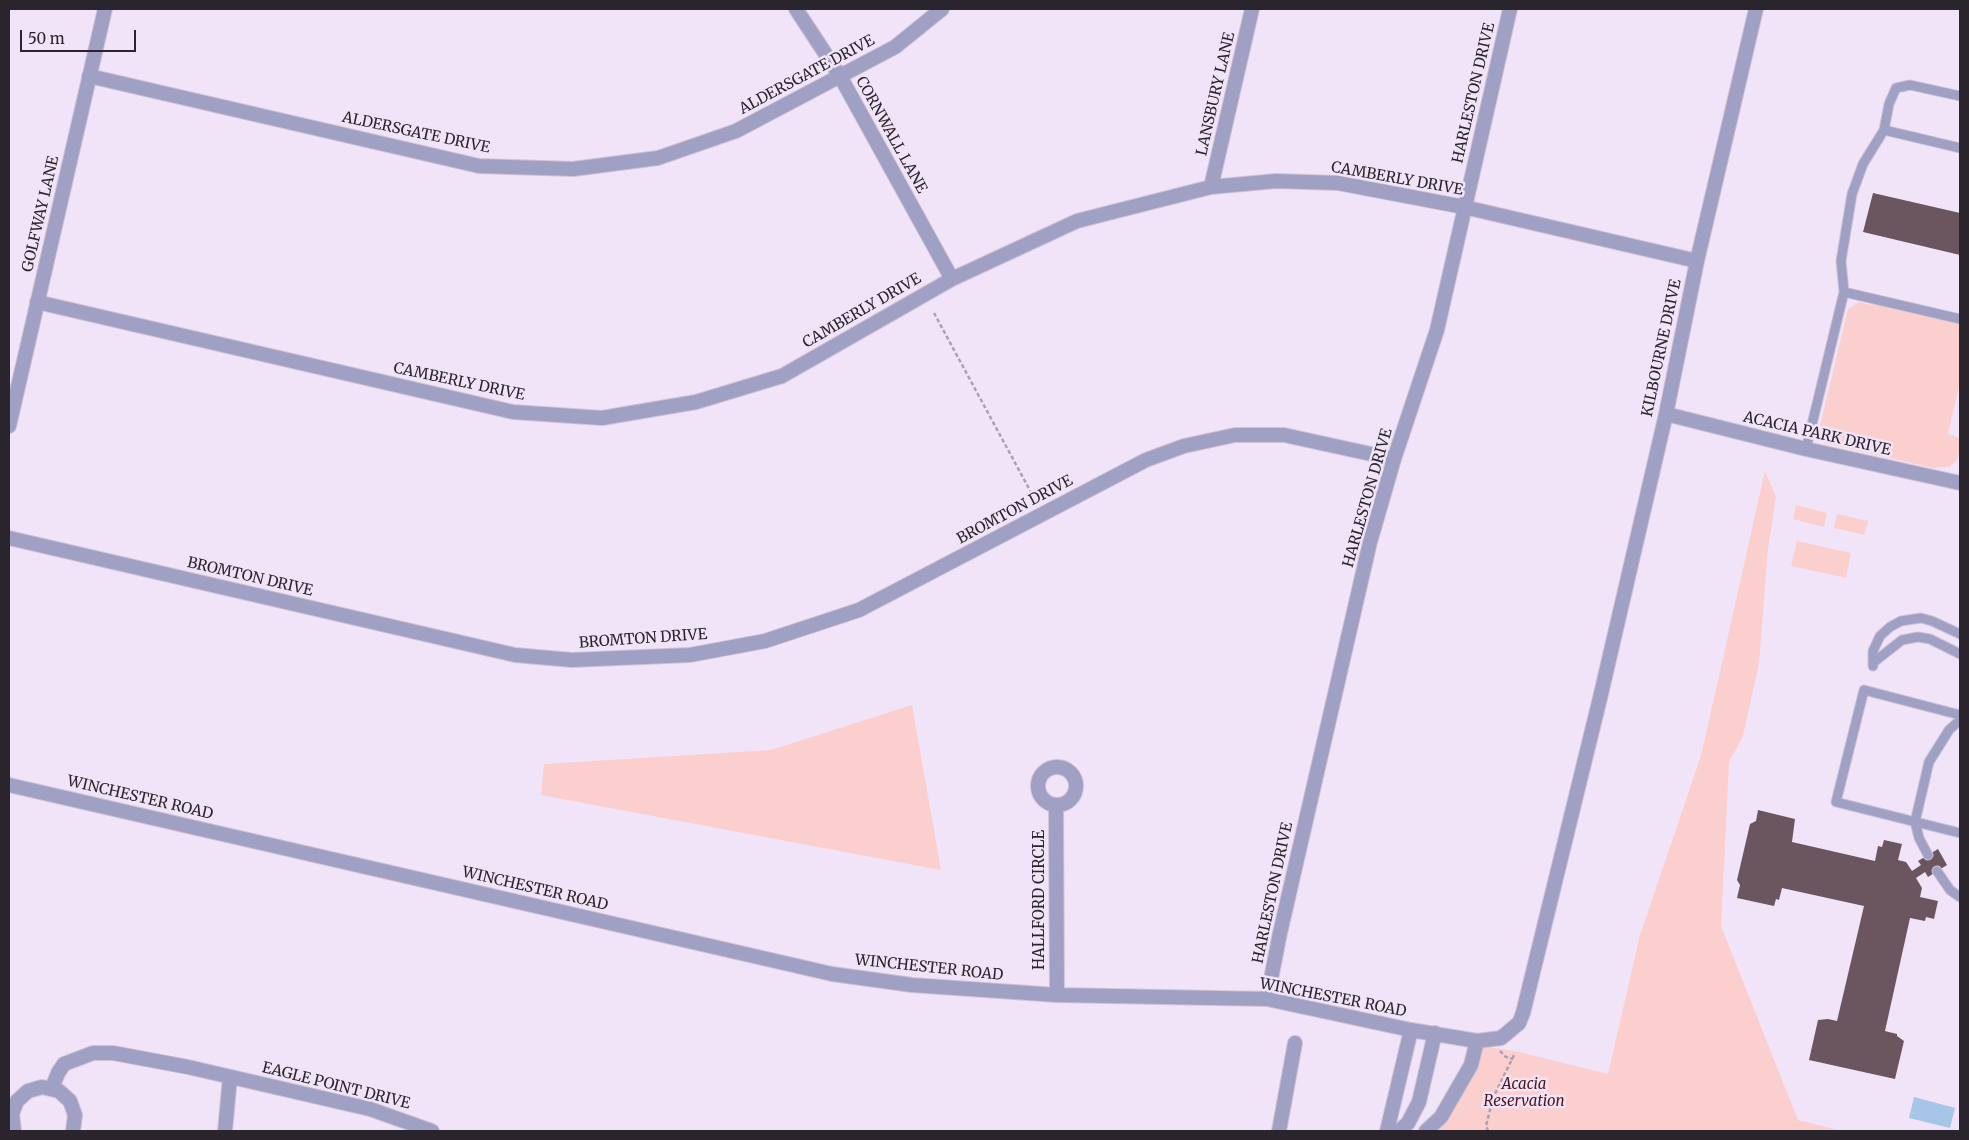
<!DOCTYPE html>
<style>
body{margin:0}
#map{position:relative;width:1969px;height:1140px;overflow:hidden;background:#f2e4f8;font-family:Merriweather,serif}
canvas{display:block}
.frame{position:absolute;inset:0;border:10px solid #2a252c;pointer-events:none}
.scale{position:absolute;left:20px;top:30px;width:116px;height:22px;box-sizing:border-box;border:2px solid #2a252c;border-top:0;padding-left:6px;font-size:15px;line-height:18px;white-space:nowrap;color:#2a252c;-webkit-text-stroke:4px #f2e4f8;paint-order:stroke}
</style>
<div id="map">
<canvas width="1969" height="1140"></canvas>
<div class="frame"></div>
<div class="scale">50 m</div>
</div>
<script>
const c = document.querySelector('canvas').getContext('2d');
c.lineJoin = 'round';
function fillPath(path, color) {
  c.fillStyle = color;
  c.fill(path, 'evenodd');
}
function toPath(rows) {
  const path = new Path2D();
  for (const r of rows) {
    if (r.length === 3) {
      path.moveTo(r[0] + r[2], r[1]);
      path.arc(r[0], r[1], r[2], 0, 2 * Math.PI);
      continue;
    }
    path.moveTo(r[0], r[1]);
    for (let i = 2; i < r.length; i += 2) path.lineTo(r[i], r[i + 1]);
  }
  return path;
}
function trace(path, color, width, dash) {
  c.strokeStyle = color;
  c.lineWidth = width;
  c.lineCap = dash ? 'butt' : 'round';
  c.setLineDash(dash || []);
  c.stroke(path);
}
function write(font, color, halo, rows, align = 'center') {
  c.font = font + ' Merriweather,serif';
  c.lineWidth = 5;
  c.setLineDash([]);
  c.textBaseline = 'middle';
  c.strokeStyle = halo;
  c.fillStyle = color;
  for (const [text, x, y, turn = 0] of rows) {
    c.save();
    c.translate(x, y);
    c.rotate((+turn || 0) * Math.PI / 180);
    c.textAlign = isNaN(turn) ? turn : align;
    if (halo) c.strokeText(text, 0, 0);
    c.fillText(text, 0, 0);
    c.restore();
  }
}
const green = toPath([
 [1859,302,1872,305,1874,302,1960,321,1960,382,1948,434,1960,438,1960,449,1957,460,1949,467,1933,468,1824,443,1818,434,1848,309],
 [1765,471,1776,497,1768,549,1759,663,1743,736,1729,762,1721,926,1798,1120,1842,1131,1433,1131,1483,1046,1519,1052,1608,1074,1640,935,1701,756],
 [1796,505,1827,513,1824,527,1793,519],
 [1837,514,1868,521,1864,535,1834,528],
 [1797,541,1851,553,1846,578,1791,566],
 [912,705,941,870,541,795,544,764,771,750]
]);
const water = toPath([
 [1914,1097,1955,1108,1950,1128,1909,1118]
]);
const building = toPath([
 [1873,193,1960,213,1960,255,1863,232],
 [1758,810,1795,819,1792,842,1875,861,1878,846,1882,847,1884,840,1902,844,1898,860,1906,862,1912,871,1921,865,1918,861,1938,849,1947,865,1928,877,1925,872,1916,878,1922,888,1920,897,1938,901,1934,919,1926,917,1925,921,1910,918,1885,1031,1897,1034,1897,1036,1904,1041,1895,1079,1809,1060,1818,1020,1828,1019,1837,1021,1864,906,1782,888,1779,900,1776,899,1774,906,1737,898,1740,885,1737,880,1750,824,1756,821]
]);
const path = toPath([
 [934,313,1033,496],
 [1500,1051,1506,1057,1513,1059],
 [1488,1131,1486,1126,1493,1098,1515,1053]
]);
const service = toPath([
 [1960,96,1910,85,1896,88,1889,104,1884,130,1863,164,1852,194,1841,261,1844,292,1960,319],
 [1884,130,1960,148],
 [1806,449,1844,292],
 [1874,662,1902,640,1918,637,1930,639,1960,654],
 [1873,666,1873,651,1880,636,1890,627,1901,621,1921,618,1932,621,1960,634],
 [1960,715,1864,690,1836,802,1960,833],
 [1928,855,1919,838,1915,822,1929,762,1949,730,1960,720],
 [1937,871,1950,890,1960,897]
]);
const minor = toPath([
 [796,9,840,76,952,279],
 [89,76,479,166,573,169,658,158,736,131,895,47,942,9],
 [1211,187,1252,9],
 [37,302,513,412,602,418,696,402,782,376,952,279,1077,221,1211,187,1276,181,1338,183,1464,207,1697,261],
 [1666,414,1806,449,1960,483],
 [9,426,105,9],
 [9,538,515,655,572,660,690,655,765,641,859,610,1146,460,1184,446,1235,435,1284,435,1394,459],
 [1057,786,19],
 [9,785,832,974,912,985,1057,995,1267,999,1411,1030,1477,1041,1501,1038,1519,1023,1523,1013,1601,694,1666,414,1697,261,1756,9],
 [1056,805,1057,995],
 [1267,999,1280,933,1370,542,1394,459,1437,330,1510,9],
 [52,1088,58,1073,64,1064,93,1053,113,1053,188,1067,370,1109,432,1131],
 [14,1131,12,1114,17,1101,28,1091,42,1087,59,1091,70,1101,75,1115,73,1131],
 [225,1131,230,1077],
 [1279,1131,1295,1043],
 [1387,1131,1411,1030],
 [1399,1131,1408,1123,1419,1102,1435,1033],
 [1426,1131,1441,1117,1471,1065,1477,1041]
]);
const streetNames = [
 ["ALDERSGATE DRIVE",807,75,-28],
 ["HARLESTON DRIVE",1474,93,-77],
 ["LANSBURY LANE",1216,94,-77],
 ["ALDERSGATE DRIVE",416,133,12],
 ["CORNWALL LANE",891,135,61],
 ["CAMBERLY DRIVE",1397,179,10],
 ["GOLFWAY LANE",41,214,-77],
 ["CAMBERLY DRIVE",862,311,-30],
 ["KILBOURNE DRIVE",1662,348,-78],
 ["CAMBERLY DRIVE",459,382,12],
 ["ACACIA PARK DRIVE",1817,434,13],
 ["HARLESTON DRIVE",1368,498,-74],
 ["BROMTON DRIVE",1015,510,-28],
 ["BROMTON DRIVE",250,577,13],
 ["BROMTON DRIVE",643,639,-4],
 ["WINCHESTER ROAD",140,798,13],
 ["WINCHESTER ROAD",535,889,13],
 ["HARLESTON DRIVE",1273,893,-78],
 ["HALLFORD CIRCLE",1040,900,-90],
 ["WINCHESTER ROAD",929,968,6],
 ["WINCHESTER ROAD",1333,998,11],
 ["EAGLE POINT DRIVE",336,1086,14]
];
const parkNames = [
 ["Acacia",1524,1085],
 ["Reservation",1524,1102]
];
fillPath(green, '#facfcd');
fillPath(water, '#a7c5e7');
fillPath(building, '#6b5660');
trace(service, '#cec2d3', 11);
trace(minor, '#cec2d3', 16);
trace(path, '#aca1b1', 2.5, [4, 2.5]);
trace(service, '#a0a0c5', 9);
trace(minor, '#a0a0c5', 14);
write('15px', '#2a252c', '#f2e4f8', streetNames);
write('italic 15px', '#511519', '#f2e4f8', parkNames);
</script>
